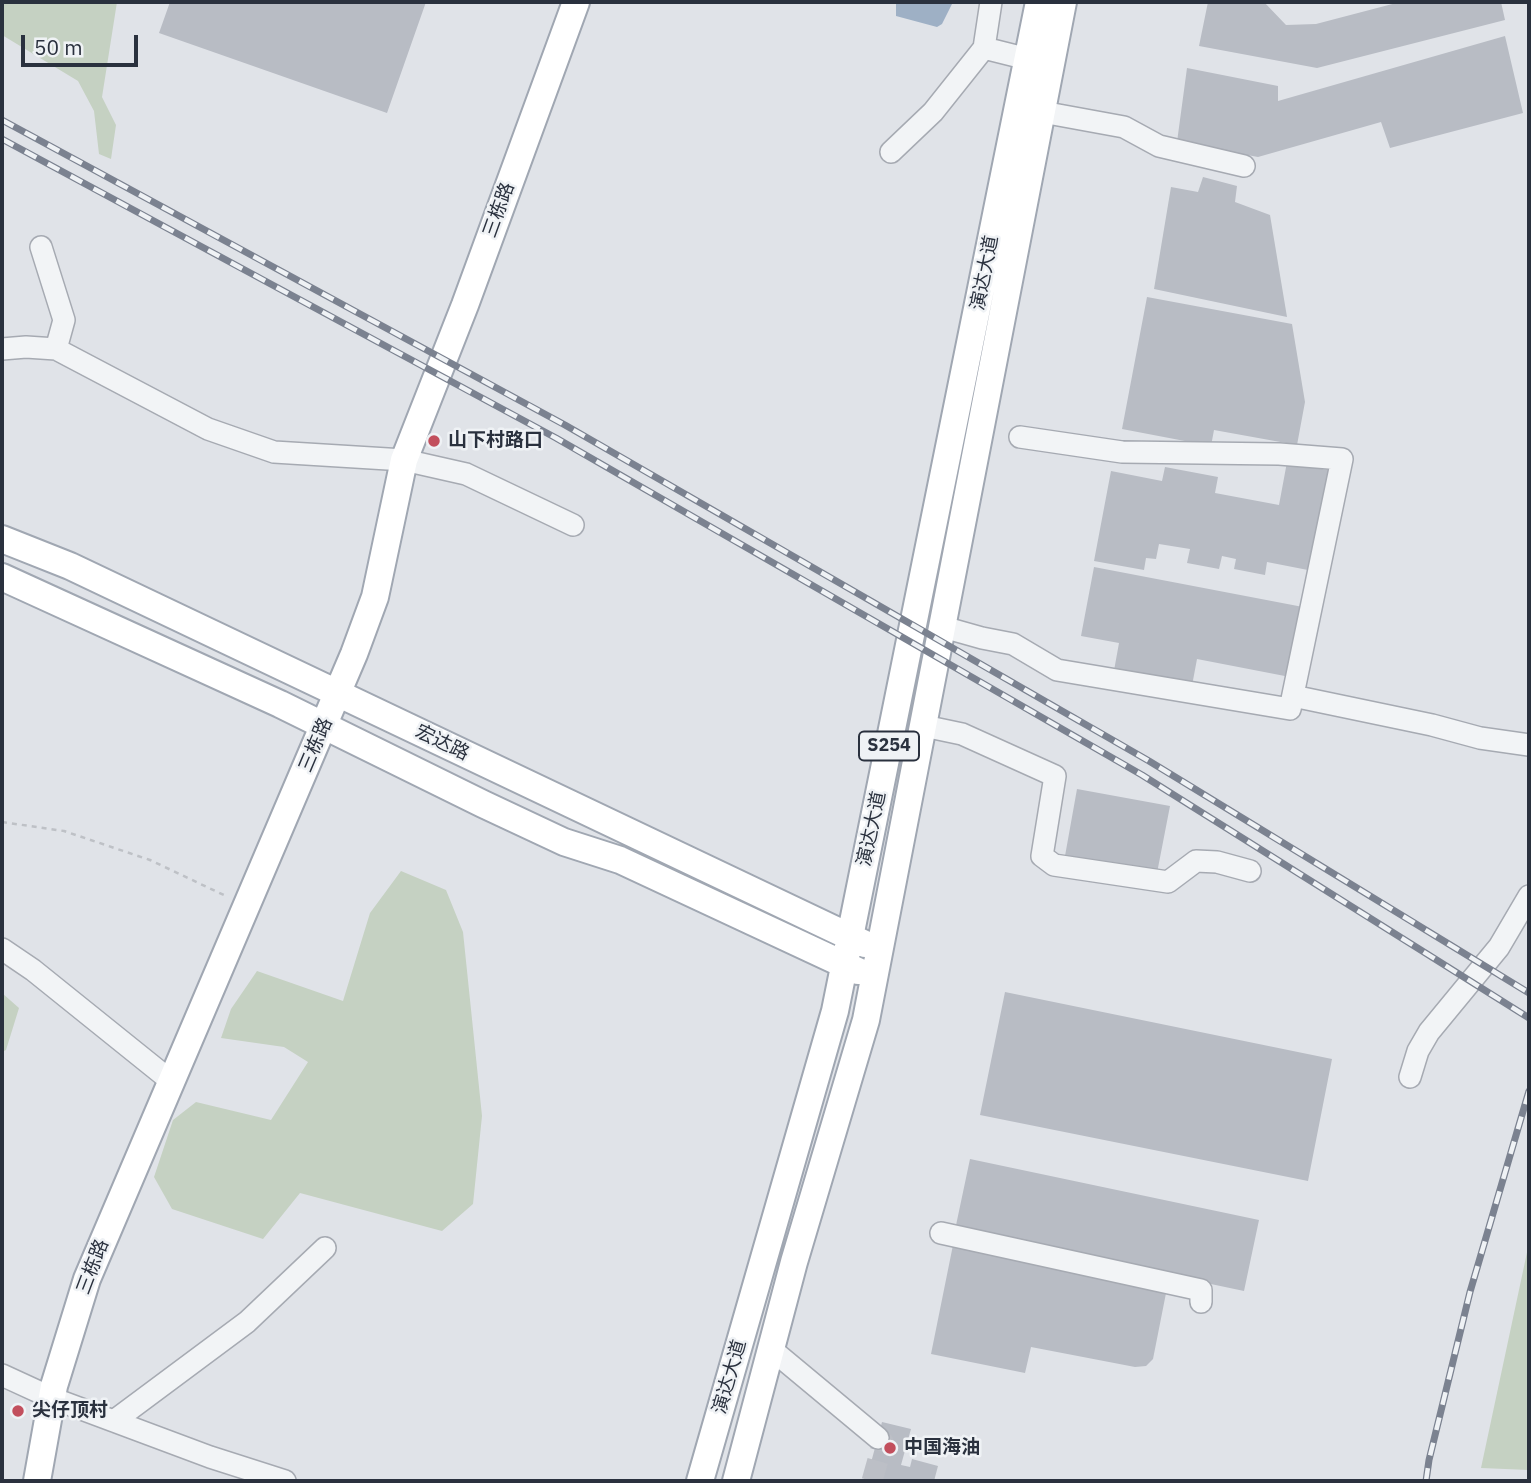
<!DOCTYPE html>
<meta charset="utf-8">
<style>
body{margin:0}
#map{position:relative;width:1531px;height:1483px;overflow:hidden;background:#e0e3e8;font-family:"IBM Plex Sans",sans-serif}
canvas{display:block}
.frame{position:absolute;inset:0;border:4px solid #2a313e;pointer-events:none}
.scale{position:absolute;left:21px;top:35px;width:117px;height:32px;box-sizing:border-box;border:4px solid #2a313e;border-top:0;padding-left:9px;font-size:21px;line-height:24px;white-space:nowrap;color:#2a313e;-webkit-text-stroke:5px #eff2f5;paint-order:stroke}
</style>
<div id="map">
<canvas width="1531" height="1483"></canvas>
<div class="frame"></div>
<div class="scale">50 m</div>
</div>
<script>
const c = document.querySelector('canvas').getContext('2d');
c.lineJoin = 'round';
function fillPath(path, color) {
  c.fillStyle = color;
  c.fill(path, 'evenodd');
}
function toPath(rows) {
  const path = new Path2D();
  for (const r of rows) {
    path.moveTo(r[0], r[1]);
    for (let i = 2; i < r.length; i += 2) path.lineTo(r[i], r[i + 1]);
  }
  return path;
}
function trace(path, color, width, dash) {
  c.strokeStyle = color;
  c.lineWidth = width;
  c.lineCap = dash ? 'butt' : 'round';
  c.setLineDash(dash || []);
  c.stroke(path);
}
function write(font, color, halo, rows, align = 'center') {
  c.font = font + ' "IBM Plex Sans","Noto Sans SC",sans-serif';
  c.lineWidth = 5;
  c.setLineDash([]);
  c.textBaseline = 'middle';
  c.strokeStyle = halo;
  c.fillStyle = color;
  for (const [text, x, y, turn = 0] of rows) {
    c.save();
    c.translate(x, y);
    c.rotate((+turn || 0) * Math.PI / 180);
    c.textAlign = isNaN(turn) ? turn : align;
    if (halo) c.strokeText(text, 0, 0);
    c.fillText(text, 0, 0);
    c.restore();
  }
}
const green = toPath([
 [2,2,117,2,102,97,116,125,111,159,99,154,94,111,78,81,2,35],
 [401,871,446,890,463,932,482,1116,473,1204,442,1231,300,1193,263,1239,172,1209,154,1177,173,1120,196,1102,271,1120,308,1062,284,1047,221,1038,231,1009,257,971,343,1001,370,913],
 [2,993,19,1008,6,1050,2,1052],
 [1529,1243,1529,1470,1481,1468]
]);
const water = toPath([
 [892,2,953,2,942,24,937,27,896,16,896,4]
]);
const building = toPath([
 [170,2,426,2,387,113,159,33],
 [1208,2,1264,2,1286,25,1316,24,1400,2,1501,2,1505,20,1317,68,1199,46],
 [1505,36,1523,113,1390,148,1381,122,1258,157,1177,142,1187,68,1278,86,1278,101],
 [1203,177,1237,186,1235,202,1270,215,1287,317,1154,289,1171,187,1198,192],
 [1147,297,1292,324,1305,402,1297,445,1214,430,1211,446,1122,429],
 [1287,462,1332,471,1313,571,1267,562,1265,575,1234,569,1236,559,1222,556,1219,569,1187,563,1190,549,1159,544,1156,559,1146,558,1144,570,1094,561,1111,471,1162,481,1165,467,1218,477,1215,493,1279,505],
 [1094,567,1303,607,1290,677,1197,659,1191,691,1113,676,1119,643,1081,636],
 [1077,789,1170,806,1157,873,1065,856],
 [1005,992,1332,1059,1308,1181,980,1115],
 [970,1159,1259,1220,1244,1291,955,1230],
 [954,1240,1168,1283,1153,1359,1146,1366,1135,1367,1031,1347,1025,1373,931,1354],
 [882,1422,911,1429,901,1465,910,1467,912,1459,938,1466,934,1481,866,1481]
]);
const minorTunnel = toPath([
 [872,1481,883,1442,878,1438]
]);
const path = toPath([
 [2,822,64,831,150,860,228,897]
]);
const minor = toPath([
 [984,48,1028,59],
 [1042,112,1124,127,1159,146,1244,166],
 [891,152,933,112,984,48,991,2],
 [41,247,64,320,56,349],
 [2,349,26,347,56,349,208,429,274,452,404,460,466,474,573,525],
 [943,627,982,638,1013,644,1057,670,1290,709,1342,459,1279,454,1122,452,1020,437],
 [1293,696,1432,725,1480,738,1529,745],
 [924,726,962,734,1055,776,1042,856,1054,865,1168,882,1196,861,1217,862,1250,871],
 [2,949,33,970,171,1081],
 [1410,1077,1418,1051,1429,1032,1499,947,1529,896],
 [941,1233,1201,1290,1201,1302],
 [771,1349,878,1438],
 [2,1375,52,1398,210,1457,285,1481],
 [114,1421,247,1322,325,1248]
]);
const major = toPath([
 [2,539,70,566,865,944],
 [2,577,280,704,483,804,564,842,620,860,858,971],
 [37,1481,54,1386,87,1279,354,654,375,597,404,460,465,305,576,2],
 [700,1481,835,1011,1039,2],
 [736,1481,794,1262,866,1020,1063,2]
]);
const rail = toPath([
 [2,120,565,425,1149,761,1529,993],
 [2,139,556,438,1142,775,1529,1018],
 [1426,1481,1429,1460,1470,1292,1529,1091]
]);
const markers = [
 [434,441,7,"#c24f5d"],
 [18,1411,7,"#c24f5d"],
 [890,1448,7,"#c24f5d"]
];
const shields = [
 [889,746,60]
];
const shieldNames = [
 ["S254",889,746]
];
const streetNames = [
 ["三栋路",499,210,-70],
 ["演达大道",985,273,-79],
 ["宏达路",442,743,26],
 ["三栋路",316,745,-67],
 ["演达大道",872,829,-78],
 ["三栋路",93,1267,-69],
 ["演达大道",730,1377,-74]
];
const poiNames = [
 ["山下村路口",448,441],
 ["尖仔顶村",32,1411],
 ["中国海油",904,1448]
];
fillPath(green, '#c5d1c2');
fillPath(water, '#9eb0c5');
fillPath(building, '#b8bcc4');
trace(minorTunnel, '#bcbfc6', 21, [21, 10]);
trace(minor, '#a6aab2', 24);
trace(major, '#a0a7b2', 30);
trace(path, '#bec1c6', 2.5, [5, 5]);
trace(minor, '#f2f4f6', 21);
trace(major, '#fff', 26);
trace(rail, '#7b8290', 7);
trace(rail, '#eff2f5', 4.5, [13]);
for (const [x, y, r, color] of markers) {
  const dot = new Path2D();
  dot.arc(x, y, r, 0, 2 * Math.PI);
  c.fillStyle = color;
  c.fill(dot);
  trace(dot, '#eff2f5', 2.5);
}
for (const [x, y, w] of shields) {
  const box = new Path2D();
  box.roundRect(x - w / 2, y - 14.5, w, 29, 5);
  c.fillStyle = '#eff2f5';
  c.fill(box);
  trace(box, '#2a313e', 2);
}
write('bold 18px', '#2a313e', null, shieldNames);
write('19px', '#2a313e', '#eff2f5', streetNames);
write('bold 19px', '#2a313e', '#eff2f5', poiNames, 'left');
</script>
